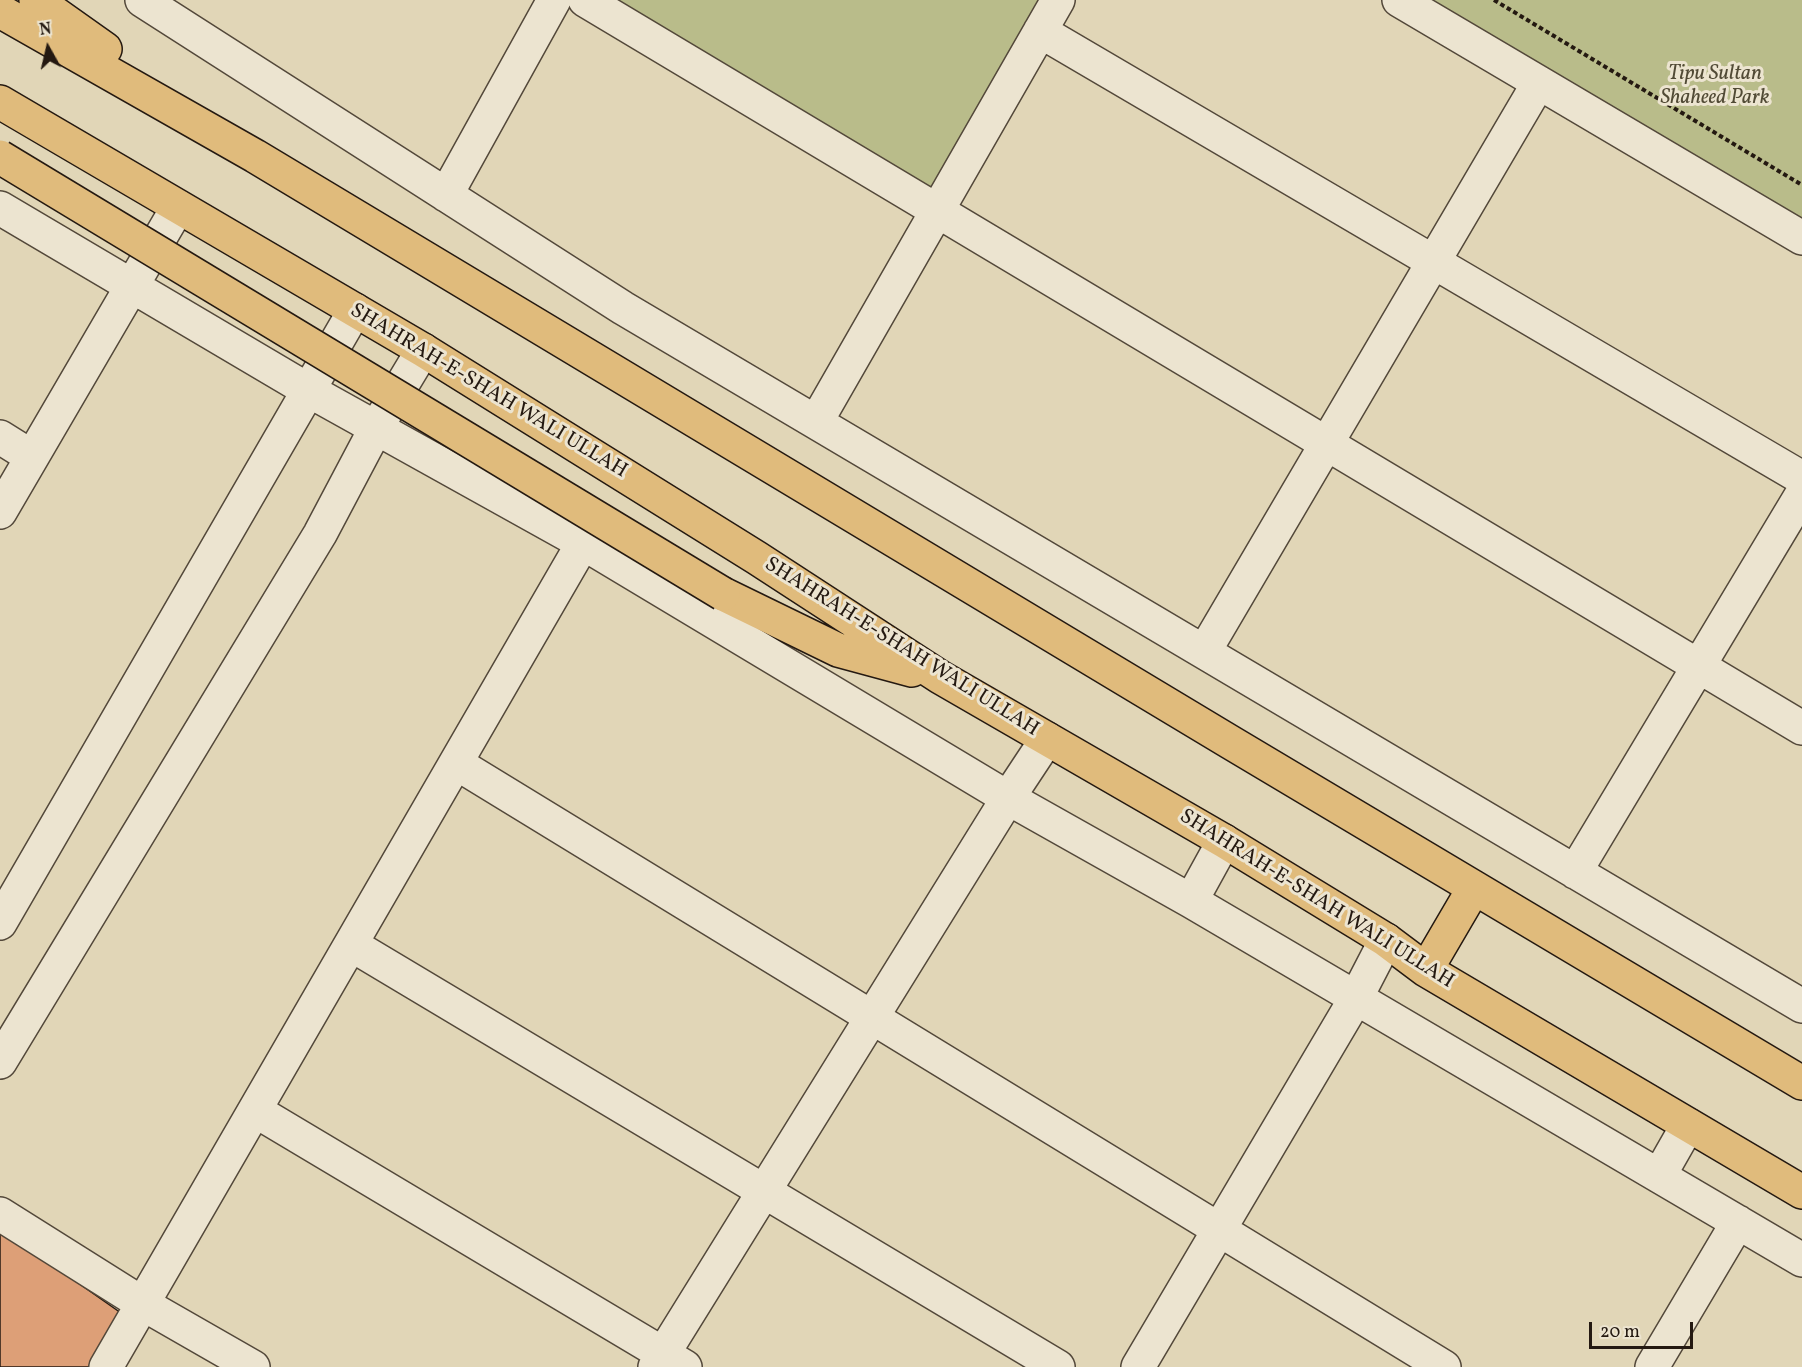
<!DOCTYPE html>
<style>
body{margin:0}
#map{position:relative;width:1802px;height:1367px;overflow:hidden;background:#e1d6b7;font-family:Vollkorn,serif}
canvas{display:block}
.north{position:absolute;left:18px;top:18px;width:60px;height:60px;-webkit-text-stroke:4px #ece4d0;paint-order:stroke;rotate:352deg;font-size:16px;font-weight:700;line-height:24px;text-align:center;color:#241911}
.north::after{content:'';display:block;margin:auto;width:21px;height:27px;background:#241911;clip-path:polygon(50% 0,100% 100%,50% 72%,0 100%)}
.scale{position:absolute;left:1589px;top:1322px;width:104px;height:27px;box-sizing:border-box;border:3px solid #241911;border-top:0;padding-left:8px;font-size:18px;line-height:21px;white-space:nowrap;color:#241911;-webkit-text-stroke:4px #ece4d0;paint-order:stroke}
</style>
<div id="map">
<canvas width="1802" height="1367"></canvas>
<div class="north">N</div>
<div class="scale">20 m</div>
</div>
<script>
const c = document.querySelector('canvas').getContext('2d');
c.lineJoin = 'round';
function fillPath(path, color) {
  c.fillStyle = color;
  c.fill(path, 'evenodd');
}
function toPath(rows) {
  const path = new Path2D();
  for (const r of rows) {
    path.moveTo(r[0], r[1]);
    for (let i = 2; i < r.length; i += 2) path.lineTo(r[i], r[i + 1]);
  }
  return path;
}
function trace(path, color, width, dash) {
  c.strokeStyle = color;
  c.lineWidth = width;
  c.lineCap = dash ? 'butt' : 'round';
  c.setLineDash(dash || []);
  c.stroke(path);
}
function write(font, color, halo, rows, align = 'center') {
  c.font = font + ' Vollkorn,serif';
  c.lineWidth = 6;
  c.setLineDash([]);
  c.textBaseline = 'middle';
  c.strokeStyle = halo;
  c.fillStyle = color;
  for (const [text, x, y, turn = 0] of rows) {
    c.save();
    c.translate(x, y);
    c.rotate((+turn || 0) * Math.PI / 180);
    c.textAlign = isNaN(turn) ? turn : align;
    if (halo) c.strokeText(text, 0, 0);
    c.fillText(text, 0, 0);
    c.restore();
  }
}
const green = toPath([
 [585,0,1058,0,925,204],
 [1399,0,1802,0,1802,238]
]);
const building = toPath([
 [0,1228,121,1313,89,1367,0,1367,0,1228]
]);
const path = toPath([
 [1494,0,1802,185]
]);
const minor = toPath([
 [142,0,623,308,1802,1006],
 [585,0,1802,728],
 [1399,0,1802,238],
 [1040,31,1802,478],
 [446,195,554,0],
 [0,208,308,390,583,543,1008,798,1191,901,1802,1260],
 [816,422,1058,0],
 [0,437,32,457],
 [0,512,178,207],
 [1204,652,1538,84],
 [456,763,1444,1367],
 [1575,872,1802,494],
 [1191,901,1224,841],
 [0,923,355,310],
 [352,945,1058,1367],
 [0,1062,320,534,376,428,423,350],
 [256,1111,685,1367],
 [1659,1176,1688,1125],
 [0,1214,143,1304,253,1367],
 [106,1367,583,543],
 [655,1367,1008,798,1047,739],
 [1138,1367,1356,998,1386,940],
 [1652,1367,1738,1222]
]);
const major = toPath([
 [36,0,105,49],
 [0,11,255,156,1230,742,1802,1083],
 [0,102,423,350,757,558,940,677,1224,841,1386,940,1426,970,1802,1192],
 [723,594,838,650,912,670],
 [1426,970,1474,888]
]);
const majorBridge = toPath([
 [0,157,723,594]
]);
const parkNames = [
 ["Tipu Sultan",1715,75],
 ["Shaheed Park",1715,99]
];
const streetNames = [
 ["SHAHRAH-E-SHAH WALI ULLAH",488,392,31],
 ["SHAHRAH-E-SHAH WALI ULLAH",901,648,32],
 ["SHAHRAH-E-SHAH WALI ULLAH",1316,900,32]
];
fillPath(green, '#b9bc8a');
fillPath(building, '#dd9f77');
trace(building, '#241911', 1.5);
trace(minor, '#53483a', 36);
trace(major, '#241911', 36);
trace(path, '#241911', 4, [4.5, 3]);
trace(minor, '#ece4d0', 33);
trace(major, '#e0bb7c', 33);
trace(majorBridge, '#241911', 36, []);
trace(majorBridge, '#e0bb7c', 33);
write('italic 21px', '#514a35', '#ece4d0', parkNames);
write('21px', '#241911', '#ece4d0', streetNames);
</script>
